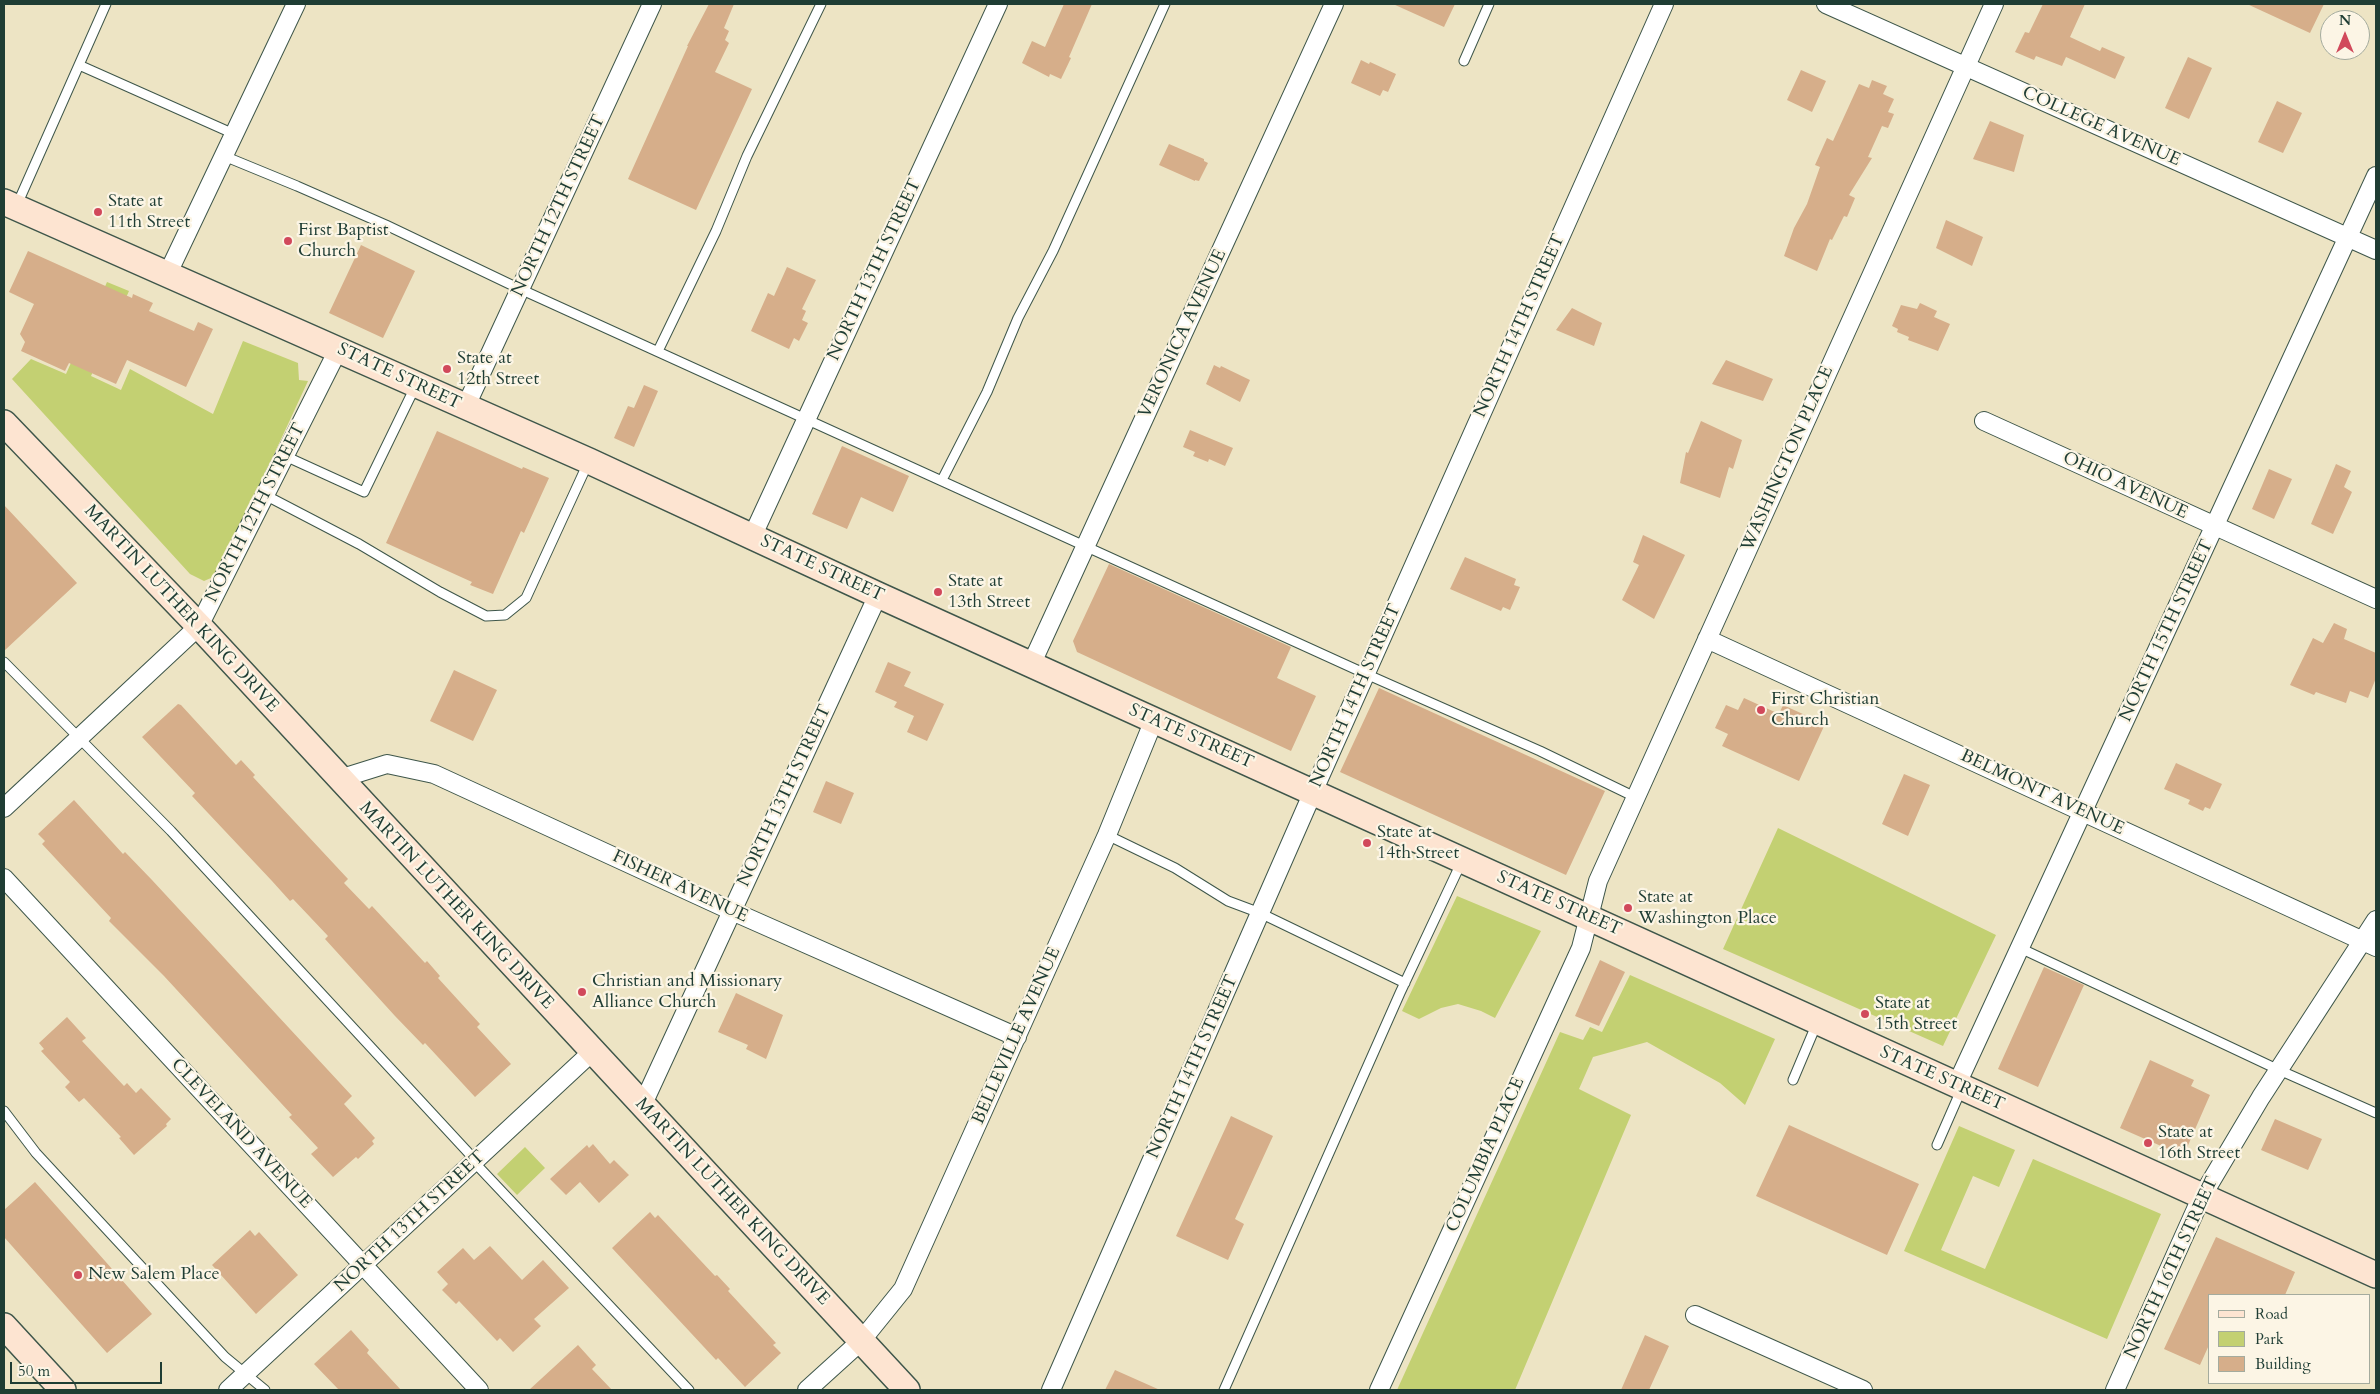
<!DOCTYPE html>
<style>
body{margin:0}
#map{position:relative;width:2380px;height:1394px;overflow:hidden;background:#ede4c4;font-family:Cardo,serif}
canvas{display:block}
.frame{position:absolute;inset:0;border:5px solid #1f3d34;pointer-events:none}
.legend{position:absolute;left:2208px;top:1294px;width:162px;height:90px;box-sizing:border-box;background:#fcf5e5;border:1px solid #a4ab9e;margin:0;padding:6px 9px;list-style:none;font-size:15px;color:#1f3d34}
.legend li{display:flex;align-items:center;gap:10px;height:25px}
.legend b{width:25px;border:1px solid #a4ab9e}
.north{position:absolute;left:2320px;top:10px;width:50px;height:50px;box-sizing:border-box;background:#fcf5e5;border:1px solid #a4ab9e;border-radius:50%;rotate:0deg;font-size:14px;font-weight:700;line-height:20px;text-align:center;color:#1f3d34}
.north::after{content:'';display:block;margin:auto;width:18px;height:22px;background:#d1495b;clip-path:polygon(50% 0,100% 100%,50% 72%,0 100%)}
.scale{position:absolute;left:10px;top:1362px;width:152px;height:22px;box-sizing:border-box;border:2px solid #1f3d34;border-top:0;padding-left:6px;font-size:15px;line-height:18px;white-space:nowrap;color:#1f3d34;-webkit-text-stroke:4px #fcf5e5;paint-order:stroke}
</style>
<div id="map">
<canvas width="2380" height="1394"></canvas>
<div class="frame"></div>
<ul class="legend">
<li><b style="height:6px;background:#fde4d1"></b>Road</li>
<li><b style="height:14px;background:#c3d072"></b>Park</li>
<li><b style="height:14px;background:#d6ae8a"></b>Building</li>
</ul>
<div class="north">N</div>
<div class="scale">50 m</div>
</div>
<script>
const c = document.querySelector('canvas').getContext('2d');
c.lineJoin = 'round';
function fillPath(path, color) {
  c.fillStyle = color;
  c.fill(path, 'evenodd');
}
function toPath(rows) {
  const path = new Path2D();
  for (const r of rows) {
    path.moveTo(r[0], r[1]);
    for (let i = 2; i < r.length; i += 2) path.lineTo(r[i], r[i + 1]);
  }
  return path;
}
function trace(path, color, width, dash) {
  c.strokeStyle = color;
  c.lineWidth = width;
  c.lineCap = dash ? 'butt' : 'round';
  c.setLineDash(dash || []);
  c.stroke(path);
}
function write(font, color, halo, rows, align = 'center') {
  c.font = font + ' Cardo,serif';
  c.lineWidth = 4.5;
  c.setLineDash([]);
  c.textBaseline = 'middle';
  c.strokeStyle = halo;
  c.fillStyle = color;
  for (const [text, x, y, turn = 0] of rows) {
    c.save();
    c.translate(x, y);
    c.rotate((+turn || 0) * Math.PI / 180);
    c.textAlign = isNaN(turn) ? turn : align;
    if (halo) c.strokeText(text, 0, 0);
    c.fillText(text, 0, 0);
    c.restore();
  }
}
const green = toPath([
 [107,282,129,291,91,376,121,390,130,369,213,414,243,341,298,363,299,380,308,381,218,575,204,581,190,574,12,379,31,359,66,374],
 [1778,828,1996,935,1943,1046,1723,949],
 [1457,896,1541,931,1495,1018,1481,1011,1458,1004,1441,1008,1419,1019,1402,1011],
 [1630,975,1775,1039,1745,1105,1720,1083,1647,1042,1593,1057,1579,1089,1631,1115,1515,1390,1397,1390,1560,1032,1583,1040,1590,1027,1602,1032],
 [1959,1126,2015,1150,1999,1187,1973,1176,1941,1250,1985,1269,2033,1159,2161,1214,2107,1339,1904,1251],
 [525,1147,545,1168,517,1195,497,1174]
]);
const building = toPath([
 [709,4,734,4,724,28,729,31,725,40,729,43,715,72,752,89,696,210,628,179,688,46,687,46],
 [1064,4,1092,4,1069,57,1071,58,1061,79,1050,74,1049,77,1022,63,1032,41,1045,47],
 [1393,4,1455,4,1444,27],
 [2043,4,2085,4,2070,37,2100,51,2102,47,2125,57,2115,79,2066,57,2062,66,2036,56,2034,60,2015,52,2025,32,2029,33],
 [2247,4,2324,4,2310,33],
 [2188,57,2212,68,2189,119,2165,108],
 [1361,60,1369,64,1370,62,1396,74,1388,92,1383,90,1380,96,1351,83],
 [1801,70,1826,81,1812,112,1787,100],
 [1872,80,1887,86,1883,94,1894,99,1888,112,1894,114,1888,128,1882,126,1868,157,1872,158,1849,195,1855,198,1847,217,1844,216,1832,240,1830,239,1817,271,1784,256,1794,228,1807,204,1820,167,1815,165,1827,138,1833,141,1859,84,1869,88],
 [2277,101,2302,113,2283,153,2258,142],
 [1990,121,2024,135,2014,172,1973,159],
 [1169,144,1204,159,1204,161,1208,163,1199,181,1195,180,1195,181,1159,165],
 [1946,220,1983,237,1972,266,1936,248],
 [361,245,415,271,383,338,329,313],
 [28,251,132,298,133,294,153,303,149,311,194,331,198,322,213,329,186,387,127,360,116,384,69,363,65,371,21,351,25,342,20,334,34,304,9,292],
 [787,267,816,280,802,309,806,311,802,320,808,323,799,341,794,338,789,349,751,331,768,293,774,296],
 [1920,303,1937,311,1934,317,1950,324,1938,351,1908,340,1909,337,1897,332,1898,329,1892,326,1901,305,1917,309],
 [1572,308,1602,323,1594,346,1556,330],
 [1726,360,1773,379,1763,401,1712,384],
 [1214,365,1220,368,1221,366,1250,380,1240,402,1206,384],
 [644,385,658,391,634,447,614,438,628,406,634,408],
 [1701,421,1742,440,1733,469,1729,467,1720,498,1680,483,1686,452,1688,453],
 [1190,430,1233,448,1225,466,1209,459,1208,462,1193,456,1195,452,1183,447],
 [437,431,522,469,523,467,549,478,524,533,521,531,493,594,470,585,472,582,386,543],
 [842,446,909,476,893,512,861,497,847,529,812,514],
 [2336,464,2351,471,2344,487,2352,492,2333,534,2311,524],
 [2269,469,2292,479,2274,519,2252,509],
 [4,505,77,583,4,651],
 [1643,535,1685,555,1654,619,1622,600,1639,565,1633,562],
 [1465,557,1516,579,1514,585,1520,587,1510,610,1503,607,1501,611,1450,589],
 [1109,564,1291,647,1277,678,1316,696,1291,751,1077,652,1073,641],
 [2334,623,2347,629,2344,639,2376,653,2376,678,2368,698,2350,691,2346,703,2316,692,2314,695,2290,685,2313,638,2323,643],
 [888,662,911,672,904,686,944,704,927,741,907,732,914,716,894,707,897,702,875,692],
 [454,670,497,690,473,741,430,721],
 [1379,688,1605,791,1566,875,1340,772],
 [1744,698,1779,714,1783,705,1825,724,1799,781,1722,746,1728,734,1715,728,1726,705,1738,710],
 [178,704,181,705,236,765,241,760,255,775,253,777,348,879,344,883,369,909,372,906,425,963,427,961,440,976,438,978,480,1024,477,1027,511,1064,475,1097,425,1043,423,1045,395,1016,325,939,328,936,293,899,290,901,272,881,192,796,195,793,142,737],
 [2176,763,2222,784,2210,809,2205,807,2203,811,2188,804,2190,800,2164,789],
 [1904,774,1930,785,1908,836,1882,824],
 [826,781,854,793,841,824,813,812],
 [74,800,123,854,125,852,152,880,352,1096,344,1104,375,1138,372,1141,374,1144,358,1159,356,1157,333,1177,311,1154,318,1148,289,1117,292,1115,164,976,109,921,111,918,42,844,45,841,38,834],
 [1600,960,1625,972,1599,1026,1575,1016],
 [2044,967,2084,985,2038,1087,1998,1069],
 [736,993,783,1015,766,1059,746,1049,748,1045,718,1032],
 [67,1017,86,1038,82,1041,124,1086,127,1083,136,1093,141,1088,171,1119,166,1124,167,1126,134,1155,119,1138,121,1137,84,1098,79,1102,65,1087,70,1082,41,1051,44,1049,39,1043],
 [2150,1060,2194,1080,2191,1086,2210,1095,2186,1150,2177,1153,2120,1128],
 [1231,1116,1273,1136,1235,1219,1244,1224,1228,1260,1176,1236],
 [2275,1119,2322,1139,2308,1170,2261,1150],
 [1789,1125,1919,1184,1887,1255,1756,1196],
 [593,1144,610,1164,614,1160,629,1175,599,1203,580,1182,566,1195,550,1179,587,1145,589,1148],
 [35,1182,152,1314,107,1353,4,1237,4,1210],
 [650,1212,655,1218,658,1215,715,1276,717,1275,730,1289,728,1291,776,1343,773,1345,781,1353,745,1387,718,1358,716,1360,612,1248],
 [250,1230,255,1236,259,1232,298,1275,256,1314,212,1265],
 [2216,1237,2295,1272,2285,1295,2209,1295,2209,1345,2200,1365,2164,1349],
 [490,1246,522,1280,543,1260,569,1288,534,1319,541,1326,513,1352,500,1338,497,1341,459,1301,456,1304,442,1290,448,1284,437,1272,463,1248,474,1260],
 [351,1330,369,1350,367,1353,401,1390,339,1390,314,1364],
 [1645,1335,1669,1346,1649,1390,1621,1390],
 [578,1345,596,1365,592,1369,612,1390,529,1390],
 [1115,1370,1160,1390,1105,1390]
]);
const lane = toPath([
 [1464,61,1489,4],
 [79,65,234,134],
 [224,156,297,186,386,225,520,289,1366,674,1540,751,1635,797],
 [16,207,106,4],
 [658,351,716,231,747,156,821,4],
 [285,456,364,492,416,385],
 [942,480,987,392,1018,318,1053,251,1165,4],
 [265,495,359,544,440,592,486,616,505,615,526,598,588,463],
 [4,662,171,831,476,1161],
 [1107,835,1175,868,1228,901,1260,913,1405,983],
 [2020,948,2279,1070,2376,1113],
 [1793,1080,1817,1023],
 [4,1111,36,1153,225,1357,265,1390],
 [1937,1145,1962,1088],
 [474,1162,689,1390],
 [1224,1390,1400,993,1462,861]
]);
const street = toPath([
 [1826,4,2376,250],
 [168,273,296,4],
 [465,408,652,4],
 [1984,421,2376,599],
 [752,537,998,4],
 [1707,639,2376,947],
 [1031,665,1334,4],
 [339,779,387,764,434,774,732,911,1017,1037],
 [4,808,199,626,338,350],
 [4,878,479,1390],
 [1956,1086,2376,176],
 [642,1106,878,595],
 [1695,1315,1863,1390],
 [228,1390,592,1052],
 [807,1390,861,1341,903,1289,1107,835,1154,720],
 [1051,1390,1313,792,1664,4],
 [1379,1390,1581,948,1598,881,1994,4],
 [2115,1390,2201,1198,2261,1097,2376,920]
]);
const secondary = toPath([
 [4,202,589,461,878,595,2376,1275],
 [4,423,199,626,907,1390],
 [4,1326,63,1390]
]);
const markers = [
 [98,212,5,"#d1495b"],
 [288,241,5,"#d1495b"],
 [447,369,5,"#d1495b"],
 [938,592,5,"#d1495b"],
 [1761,710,5,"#d1495b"],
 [1367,843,5,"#d1495b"],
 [1628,908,5,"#d1495b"],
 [582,992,5,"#d1495b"],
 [1865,1014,5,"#d1495b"],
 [2148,1143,5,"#d1495b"],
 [78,1275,5,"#d1495b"]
];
const streetNames = [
 ["COLLEGE AVENUE",2101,127,24],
 ["NORTH 12TH STREET",559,206,-65],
 ["NORTH 13TH STREET",875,270,-65],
 ["NORTH 14TH STREET",1520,326,-66],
 ["VERONICA AVENUE",1183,334,-65],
 ["STATE STREET",399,377,25],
 ["WASHINGTON PLACE",1788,459,-66],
 ["OHIO AVENUE",2125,486,25],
 ["NORTH 12TH STREET",256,513,-63],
 ["STATE STREET",822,569,25],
 ["MARTIN LUTHER KING DRIVE",181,609,47],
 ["NORTH 15TH STREET",2167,631,-65],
 ["NORTH 14TH STREET",1356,696,-66],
 ["STATE STREET",1191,737,24],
 ["BELMONT AVENUE",2042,793,25],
 ["NORTH 13TH STREET",785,796,-65],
 ["FISHER AVENUE",680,887,25],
 ["STATE STREET",1559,904,24],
 ["MARTIN LUTHER KING DRIVE",456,906,47],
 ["BELLEVILLE AVENUE",1017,1036,-66],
 ["NORTH 14TH STREET",1193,1067,-66],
 ["STATE STREET",1942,1079,24],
 ["CLEVELAND AVENUE",241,1134,47],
 ["COLUMBIA PLACE",1486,1155,-66],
 ["MARTIN LUTHER KING DRIVE",732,1202,47],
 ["NORTH 13TH STREET",410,1222,-43],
 ["NORTH 16TH STREET",2172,1268,-65]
];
const poiNames = [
 ["State at",108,202],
 ["11th Street",108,223],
 ["First Baptist",298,231],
 ["Church",298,252],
 ["State at",457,359],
 ["12th Street",457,380],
 ["State at",948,582],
 ["13th Street",948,603],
 ["First Christian",1771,700],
 ["Church",1771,721],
 ["State at",1377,833],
 ["14th Street",1377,854],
 ["State at",1638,898],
 ["Washington Place",1638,919],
 ["Christian and Missionary",592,982],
 ["Alliance Church",592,1003],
 ["State at",1875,1004],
 ["15th Street",1875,1025],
 ["State at",2158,1133],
 ["16th Street",2158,1154],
 ["New Salem Place",88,1275]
];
fillPath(green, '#c3d072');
fillPath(building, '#d6ae8a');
trace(lane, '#3e564a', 11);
trace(street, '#3e564a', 20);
trace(secondary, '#3e564a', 28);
trace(lane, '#fff', 9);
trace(street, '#fff', 18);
trace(secondary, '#fde4d1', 25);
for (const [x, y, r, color] of markers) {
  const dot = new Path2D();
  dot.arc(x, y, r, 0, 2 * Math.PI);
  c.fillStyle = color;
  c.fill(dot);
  trace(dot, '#fcf5e5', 2);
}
write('18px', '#1f3d34', '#fcf5e5', streetNames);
write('18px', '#1f3d34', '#fcf5e5', poiNames, 'left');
</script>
